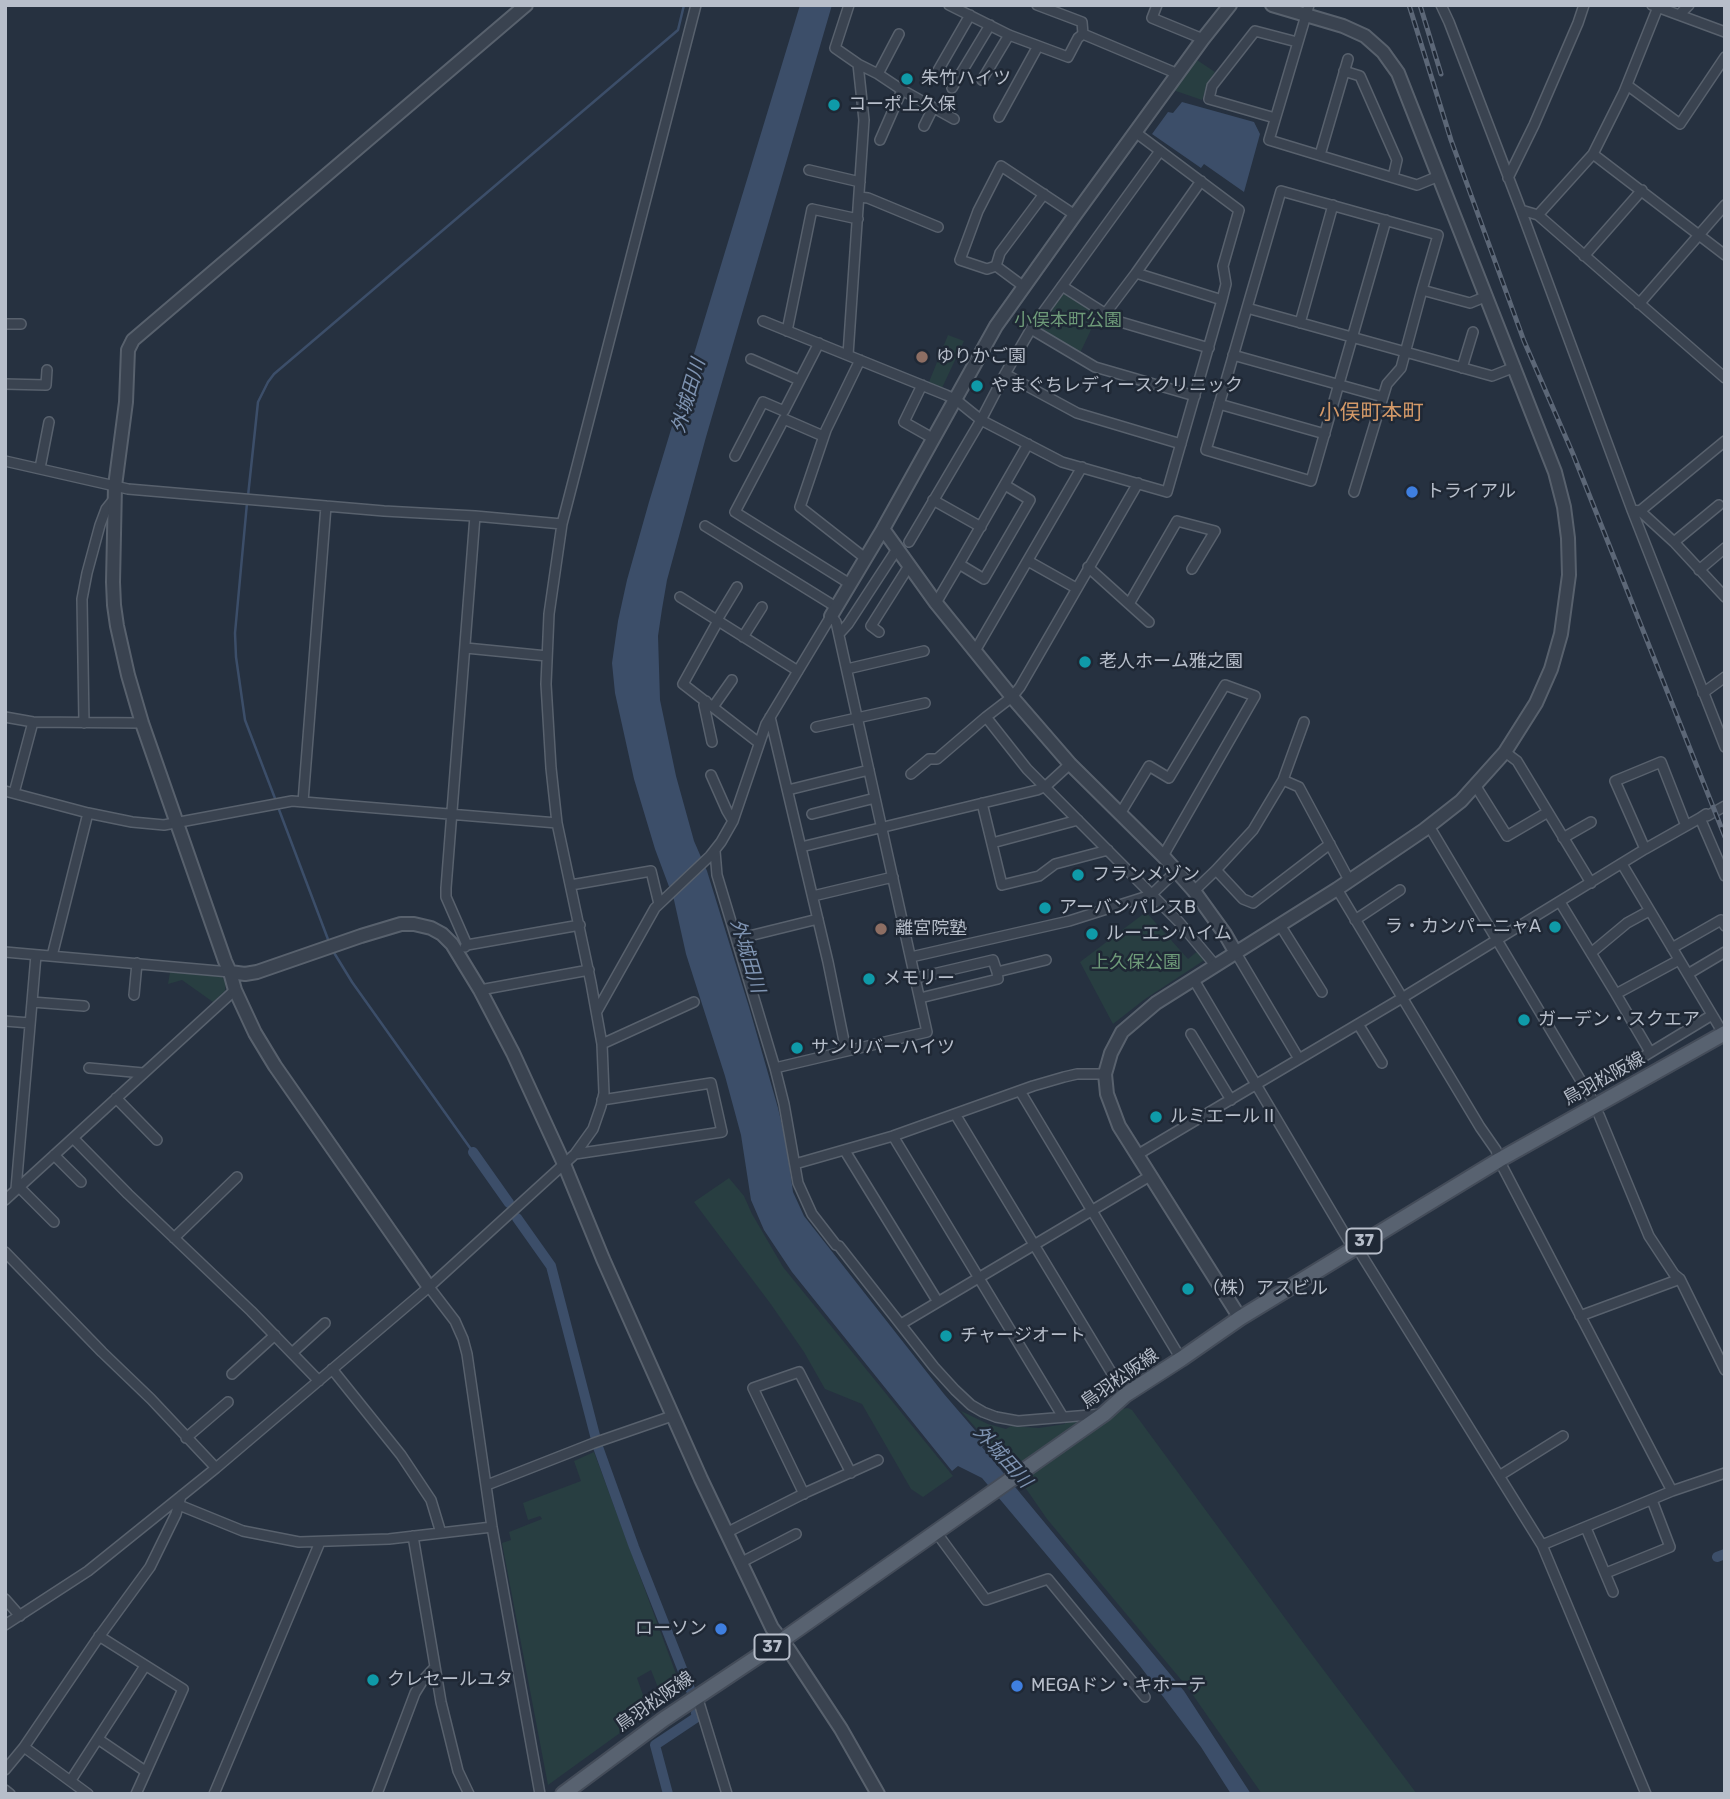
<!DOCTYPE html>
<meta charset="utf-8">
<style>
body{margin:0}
#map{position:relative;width:1730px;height:1799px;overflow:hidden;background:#263140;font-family:Rubik,sans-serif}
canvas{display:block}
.frame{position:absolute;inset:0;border:7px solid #b7beca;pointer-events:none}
</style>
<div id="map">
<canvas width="1730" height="1799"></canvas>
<div class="frame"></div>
</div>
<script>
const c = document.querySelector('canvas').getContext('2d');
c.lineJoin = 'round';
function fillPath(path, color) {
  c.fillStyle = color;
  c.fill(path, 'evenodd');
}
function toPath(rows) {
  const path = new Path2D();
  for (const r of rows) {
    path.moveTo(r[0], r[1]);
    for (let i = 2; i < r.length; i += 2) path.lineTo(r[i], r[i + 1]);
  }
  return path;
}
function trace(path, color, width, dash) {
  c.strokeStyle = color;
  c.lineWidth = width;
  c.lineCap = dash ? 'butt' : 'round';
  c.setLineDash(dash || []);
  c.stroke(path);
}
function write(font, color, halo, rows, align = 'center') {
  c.font = font + ' Rubik,"Noto Sans JP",sans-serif';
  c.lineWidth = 5;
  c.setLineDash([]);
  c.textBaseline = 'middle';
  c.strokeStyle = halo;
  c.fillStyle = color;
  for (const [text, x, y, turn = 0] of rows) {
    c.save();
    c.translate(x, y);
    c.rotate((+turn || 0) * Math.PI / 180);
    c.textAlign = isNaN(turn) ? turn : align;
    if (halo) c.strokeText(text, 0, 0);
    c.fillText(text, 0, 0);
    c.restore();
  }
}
const green = toPath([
 [1197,60,1215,72,1208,82,1202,100,1173,90],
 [1061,294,1067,295,1098,315,1080,353,1040,330,1039,324],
 [948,335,964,341,942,388,929,382],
 [1146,912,1188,959,1199,950,1206,959,1145,999,1113,1024,1080,962],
 [170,972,221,976,226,982,225,991,213,1002,182,980,168,984],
 [729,1178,744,1196,752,1214,783,1267,953,1476,923,1497,911,1489,862,1404,825,1389,804,1352,770,1303,694,1202],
 [1128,1408,1132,1410,1304,1644,1417,1794,1262,1794,1188,1688,1047,1519,1020,1480,1120,1409],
 [961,1411,988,1424,1006,1429,1011,1426,1039,1428,1065,1424,1065,1419,1086,1418,1016,1469,989,1443],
 [594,1452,679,1682,659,1690,651,1670,637,1678,649,1712,548,1785,502,1543,511,1540,509,1532,542,1519,540,1516,528,1520,523,1503,581,1481,574,1461]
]);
const water = toPath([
 [800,5,832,5,706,437,667,580,662,609,658,636,660,700,676,776,694,841,707,871,749,1007,778,1108,786,1142,793,1192,804,1216,944,1394,986,1443,982,1447,1184,1691,1251,1794,1231,1794,1201,1747,1140,1666,982,1478,958,1466,952,1471,792,1272,764,1230,751,1200,741,1135,725,1076,686,954,674,900,655,849,634,779,615,693,612,663,618,621,627,580,649,502],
 [1182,102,1254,122,1260,134,1244,192,1204,164,1201,168,1152,134,1168,112,1173,113]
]);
const stream = toPath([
 [248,496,258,402,268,382,274,374,678,30,684,5],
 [247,503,235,633,236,657,245,720,276,801],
 [278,807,329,942],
 [333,951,352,982,473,1152]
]);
const canal = toPath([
 [473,1152,509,1203],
 [517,1218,551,1266,598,1447,634,1547,690,1689],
 [1717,1557,1725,1554],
 [668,1794,655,1745,697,1717,696,1713]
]);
const minor = toPath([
 [949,5,1009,35,1068,57,1078,38,1083,34,1178,74],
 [1037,5,1082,22,1083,34],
 [1157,5,1152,18,1203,39],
 [1309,5,1269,140,1417,185,1439,176],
 [1441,5,1449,22,1521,210,1632,510,1725,747],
 [1652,5,1725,32],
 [1679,15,1689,5],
 [858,64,878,74,899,34],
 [1344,71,1360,76,1397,160,1393,177],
 [878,74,902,90,954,119],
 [936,74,970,15],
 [982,80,1009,35],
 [1627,85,1680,124,1725,57],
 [952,88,990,25],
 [999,117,1038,46],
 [1275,118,1209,99,1212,86,1255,31,1297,42],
 [924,126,933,108],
 [880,140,902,90],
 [1593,154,1725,255],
 [1320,155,1348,59],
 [809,170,860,182],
 [1508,178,1534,125,1578,23,1584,5],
 [1201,181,1136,273,1222,300],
 [859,197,868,198,938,227],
 [1521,210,1538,215,1725,378],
 [1538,215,1593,154,1624,92,1658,7],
 [1584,256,1642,190],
 [996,266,1000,253,1044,194],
 [1023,286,996,266,987,269,960,260,978,211,1001,166,1075,215],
 [1062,286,1117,321,1209,348],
 [1422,290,1438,235,1281,191,1247,308,1492,376,1515,367],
 [1639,304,1725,205],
 [1247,308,1206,450,1311,481,1386,220],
 [1105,314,1136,273],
 [763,321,946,395,955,399,981,420,1062,462,1167,492,1222,300,1226,284,1223,266,1239,210,1135,132],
 [1300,323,1333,205],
 [5,324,21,324],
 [1031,329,1095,367,1195,396],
 [787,331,812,209,858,219],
 [848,355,864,120,858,64,835,48,849,5],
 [1233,355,1383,397],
 [751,359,799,380],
 [860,360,826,430,800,507,865,558],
 [1462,368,1473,332],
 [1005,374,1077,413,1181,444],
 [5,384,46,385,47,370],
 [922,385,904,422,927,435],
 [1219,404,1325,434],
 [823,436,784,419,735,512,850,584],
 [735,456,763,402,784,411,819,343],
 [5,461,128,489,384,511,475,516,562,524],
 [40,468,49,422],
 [1138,483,1020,687,1012,697,986,717,1027,769,1179,922,1216,966],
 [1005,485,1030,500,984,579,959,564,1028,444],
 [1354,492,1383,397,1387,384,1401,368,1422,290,1470,303,1487,296],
 [933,500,981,527],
 [1632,510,1640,511,1674,542,1725,597],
 [1640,511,1725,441],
 [705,526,836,607],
 [909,542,981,420,1005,374,1031,329,1160,151],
 [1674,542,1719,505],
 [1028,561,1076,588],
 [1088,567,1129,604,1177,521,1215,531,1192,569],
 [1699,570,1725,548],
 [680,597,798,671],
 [936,603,959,564],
 [1129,604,1149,622],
 [717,620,737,587],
 [718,621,683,684,759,743],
 [879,632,871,626,909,566],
 [839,634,848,624,897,549],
 [743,637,762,607],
 [466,648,547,656],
 [975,651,1082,467],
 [847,669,924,651],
 [1703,693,1725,677],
 [706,701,704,705,712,742],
 [713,707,732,680],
 [5,717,33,722,142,723],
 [770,717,828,962,846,1051],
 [84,723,82,599,87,573,100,525,106,509,114,499],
 [816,727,925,703],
 [1505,752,1517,761,1591,883],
 [911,774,929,759,937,759,986,717],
 [711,775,727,811,733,821],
 [1283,780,1299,787,1349,880],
 [1475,785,1507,836,1548,812],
 [788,790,869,770],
 [5,791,88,813,132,822,164,825,292,801,557,823],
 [14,793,33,722],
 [303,802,326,506],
 [982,803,1002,885,1039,876,1055,864,1108,850],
 [812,814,875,798],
 [1120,814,1149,766,1169,778,1225,685,1255,696,1163,856],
 [1700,818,1725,876],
 [1429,826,1593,1101],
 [1563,838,1591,822],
 [992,843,1078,820],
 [801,847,1037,790,1046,786,1070,764],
 [1645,849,1615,781,1661,762,1686,826],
 [715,851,717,875,775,1068,784,1104,798,1183,812,1214,836,1245,839,1246,934,1367,955,1390,971,1405,983,1412,996,1417,1018,1421,1102,1414],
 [1622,864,1720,1028],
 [1216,870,1243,899,1253,903,1330,844],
 [571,885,651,871,659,904],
 [1337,889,1480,1127,1496,1150,1499,1160,1672,1491],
 [1194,891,1216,870,1253,830,1283,780,1304,722],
 [813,896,893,877],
 [1560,902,1616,994],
 [1355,920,1400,890],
 [1280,925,1322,992],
 [737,939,818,919],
 [467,945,446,897,446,888,475,516],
 [465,947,467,945,580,925],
 [1672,948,1721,920,1725,926],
 [5,952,230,972],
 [1236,953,1299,1059],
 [1591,953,1627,923,1649,911],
 [52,956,88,813],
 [911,957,1069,921,1151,895,1176,871],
 [997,972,1046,960],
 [1688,974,1725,952],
 [916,978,993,960,997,972,998,979,920,998],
 [1194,980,1353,1248],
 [480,990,589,970],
 [134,995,137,963],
 [32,1002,84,1006],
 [597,1011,655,908,710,856,721,842,733,821,766,724,831,616,836,622,927,1032,775,1068],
 [5,1021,30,1023],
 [1358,1024,1382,1063],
 [1191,1034,1231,1100],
 [602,1044,694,1002],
 [1650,1052,1616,994,1679,960],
 [89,1068,143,1073],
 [1020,1091,1181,1359],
 [1587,1091,1712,1015],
 [116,1098,157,1140],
 [955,1114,1125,1395],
 [1599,1115,1649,1236,1674,1274,1680,1279,1725,1370],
 [893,1136,1063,1417],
 [73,1138,128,1194,251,1311,319,1381],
 [845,1151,938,1302],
 [575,1154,722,1132,711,1083,602,1100],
 [54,1155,81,1182],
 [1137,1155,1402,998,1645,849,1700,818,1706,814,1707,816,1725,806],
 [795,1164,893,1136,1033,1086,1064,1077,1077,1074,1105,1074],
 [19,1187,54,1222],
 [16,1189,36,955],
 [5,1200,235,990],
 [174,1238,237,1177],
 [1356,1246,1542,1545,1646,1794],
 [5,1252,102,1352,151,1399,216,1468],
 [429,1287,455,1321,463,1339,467,1354,492,1527,540,1794],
 [1580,1316,1680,1279],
 [901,1324,1150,1176],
 [292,1353,325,1323],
 [332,1369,401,1455,431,1500,441,1533],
 [232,1374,275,1335],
 [186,1438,228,1402],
 [1499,1476,1563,1436],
 [487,1485,594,1443,672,1416],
 [804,1494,753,1388,799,1372,851,1473],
 [179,1505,243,1531,299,1542,389,1539,492,1527],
 [1586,1528,1613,1592],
 [936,1532,986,1600,1048,1579,1145,1697],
 [726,1533,807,1492,878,1460],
 [413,1536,441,1702,458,1771,469,1794],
 [1542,1545,1672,1491,1725,1473],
 [740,1563,796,1534],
 [1606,1573,1670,1547,1652,1500],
 [5,1599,20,1616],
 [5,1625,88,1571,216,1468,429,1287,575,1154,593,1129,601,1106,604,1093,602,1044,591,983,557,823,551,768,546,684,549,614,562,524,696,5],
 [99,1636,183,1689,136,1794],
 [697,1696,727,1794],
 [98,1739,145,1771],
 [24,1747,88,1794],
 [5,1770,24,1747,96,1641,150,1567,176,1514,181,1496],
 [71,1780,145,1666],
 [5,1790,10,1794],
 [214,1794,320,1542],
 [377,1794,415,1693,423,1680,435,1667]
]);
const tertiary = toPath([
 [883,529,936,603,1012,697,1070,764,1163,856,1194,891,1225,934,1236,953],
 [831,616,883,529,996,326,1075,215,1203,39,1230,5],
 [230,972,245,974,257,972,361,936,401,924,414,924,431,928,442,934,452,944,480,990,513,1053,564,1164,603,1259,701,1479,772,1628,789,1650,841,1729,878,1794],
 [429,1287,275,1066,255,1033,235,990,230,972,225,961,142,723,128,675,117,626,114,605,113,582,115,486,126,402,128,350,133,340,526,5],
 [1240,1318,1119,1126,1107,1094,1105,1074,1111,1053,1122,1032,1156,1003,1337,889,1424,830,1461,801,1505,752,1536,703,1551,669,1561,634,1569,575,1568,538,1564,507,1555,472,1398,73,1383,52,1365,36,1343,26,1272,5]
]);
const primary = toPath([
 [563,1794,664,1719,781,1641,1104,1414,1125,1395,1181,1359,1240,1318,1499,1160,1725,1033]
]);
const rail = toPath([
 [1409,5,1451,140,1524,341,1573,454,1725,837],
 [1420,5,1441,74]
]);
const markers = [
 [907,79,7,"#0f9aa8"],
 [834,105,7,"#0f9aa8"],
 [922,357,7,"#8d6e63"],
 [977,386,7,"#0f9aa8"],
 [1412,492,7,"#3f7fe0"],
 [1085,662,7,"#0f9aa8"],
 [1078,875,7,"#0f9aa8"],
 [1045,908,7,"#0f9aa8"],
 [1555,927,7,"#0f9aa8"],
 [881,929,7,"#8d6e63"],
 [1092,934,7,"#0f9aa8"],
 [869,979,7,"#0f9aa8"],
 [1524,1020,7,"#0f9aa8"],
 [797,1048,7,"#0f9aa8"],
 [1156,1117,7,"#0f9aa8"],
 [1188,1289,7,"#0f9aa8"],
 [946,1336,7,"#0f9aa8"],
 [721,1629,7,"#3f7fe0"],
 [373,1680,7,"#0f9aa8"],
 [1017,1686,7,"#3f7fe0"]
];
const shields = [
 [1364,1241,35],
 [772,1647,35]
];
const shieldNames = [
 ["37",1364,1241],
 ["37",772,1647]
];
const poiNames = [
 ["朱竹ハイツ",921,79],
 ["コーポ上久保",848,105],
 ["ゆりかご園",936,357],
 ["やまぐちレディースクリニック",991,386],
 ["トライアル",1426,492],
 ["老人ホーム雅之園",1099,662],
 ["フランメゾン",1092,875],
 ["アーバンパレスB",1059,908],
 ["ラ・カンパーニャA",1541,927,"right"],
 ["離宮院塾",895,929],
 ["ルーエンハイム",1106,934],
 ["メモリー",883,979],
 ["ガーデン・スクエア",1538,1020],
 ["サンリバーハイツ",811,1048],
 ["ルミエールⅡ",1170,1117],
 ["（株）アスビル",1202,1289],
 ["チャージオート",960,1336],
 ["ローソン",707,1629,"right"],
 ["クレセールユタ",387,1680],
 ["MEGAドン・キホーテ",1031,1686]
];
const parkNames = [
 ["小俣本町公園",1068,321],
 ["上久保公園",1136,963]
];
const streetNames = [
 ["鳥羽松阪線",1604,1079,-29],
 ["鳥羽松阪線",1120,1379,-35],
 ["鳥羽松阪線",655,1702,-35]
];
const waterNames = [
 ["外城田川",689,396,-74],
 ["外城田川",747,956,73],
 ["外城田川",1002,1457,48]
];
const quarterNames = [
 ["小俣町本町",1371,413]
];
fillPath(green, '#283e41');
fillPath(water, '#3c4e69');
trace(stream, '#3c4e69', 2.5);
trace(canal, '#3c4e69', 10);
trace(minor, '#58616d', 12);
trace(tertiary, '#58616d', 16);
trace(primary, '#444c59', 18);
trace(minor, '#3a4350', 9);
trace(tertiary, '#3a4350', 12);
trace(primary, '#586270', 14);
trace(rail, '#5c6777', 5);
trace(rail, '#1f2835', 2.5, [8]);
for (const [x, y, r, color] of markers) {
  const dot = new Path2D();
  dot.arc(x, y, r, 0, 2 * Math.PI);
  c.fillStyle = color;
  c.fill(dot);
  trace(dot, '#1f2835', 2.5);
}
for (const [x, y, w] of shields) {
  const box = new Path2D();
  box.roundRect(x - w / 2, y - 12.5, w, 25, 5);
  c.fillStyle = '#1f2835';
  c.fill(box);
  trace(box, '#b7beca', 2);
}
write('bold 16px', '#b7beca', null, shieldNames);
write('18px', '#b7beca', '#1f2835', poiNames, 'left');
write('18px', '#6e9b79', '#1f2835', parkNames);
write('18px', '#b7beca', '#1f2835', streetNames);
write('italic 19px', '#7f94b2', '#1f2835', waterNames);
write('21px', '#d49968', '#1f2835', quarterNames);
</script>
